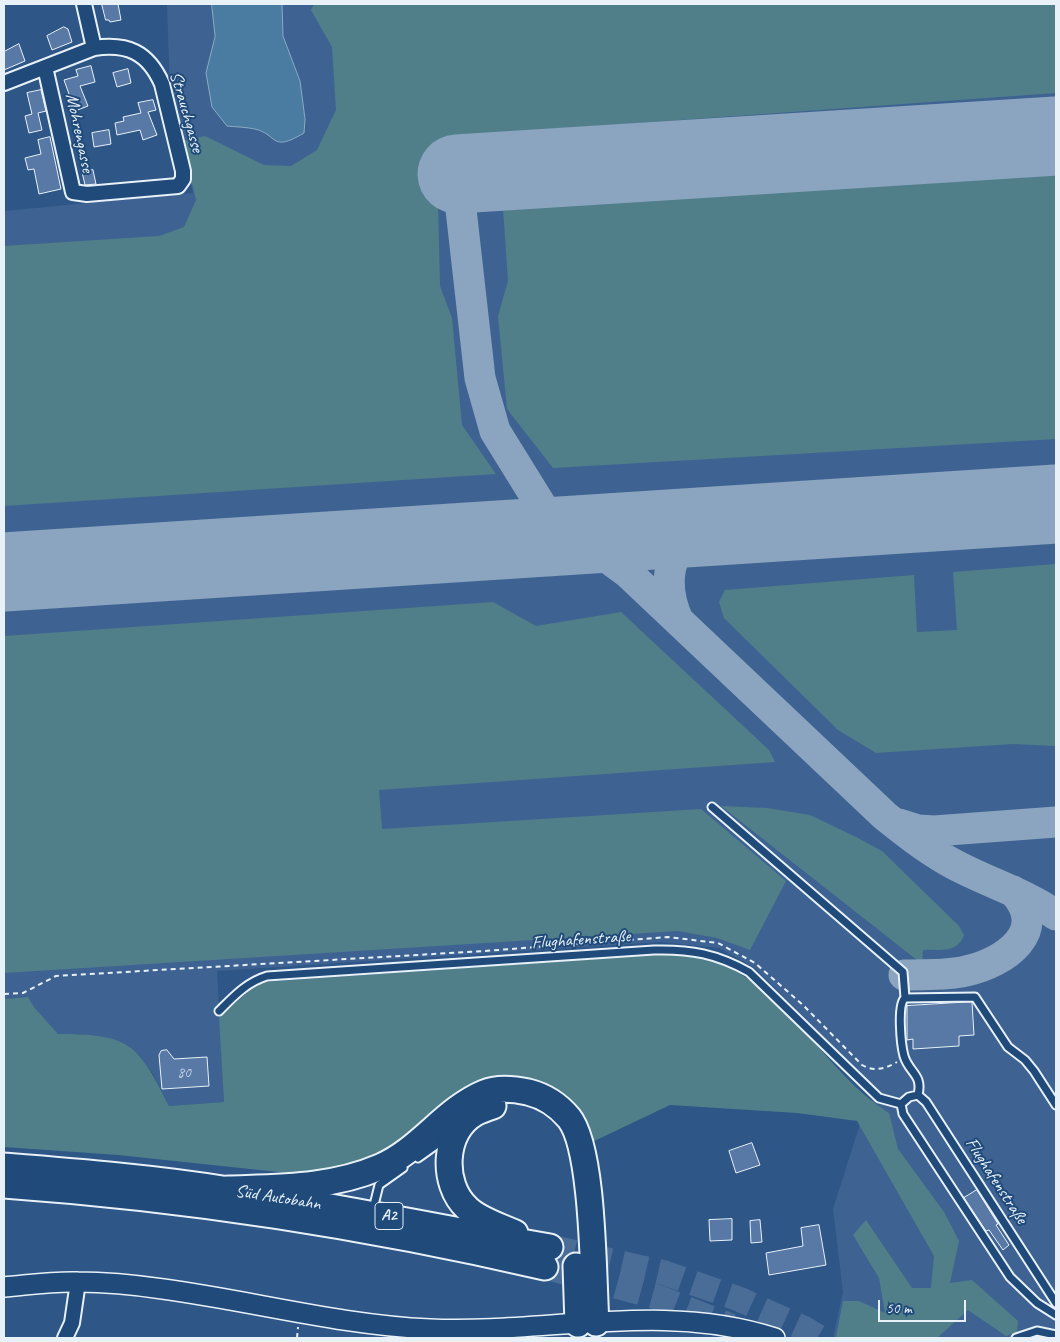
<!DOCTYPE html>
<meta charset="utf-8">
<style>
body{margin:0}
#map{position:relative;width:1060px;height:1342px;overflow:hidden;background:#2e5686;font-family:Caveat,sans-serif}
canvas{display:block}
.frame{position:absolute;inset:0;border:5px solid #e8f1f8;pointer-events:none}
.scale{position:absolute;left:878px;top:1300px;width:88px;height:22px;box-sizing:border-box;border:2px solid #e8f1f8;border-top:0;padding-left:6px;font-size:15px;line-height:18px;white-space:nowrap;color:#e8f1f8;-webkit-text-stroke:4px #1f4a7a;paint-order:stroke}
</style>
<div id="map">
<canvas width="1060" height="1342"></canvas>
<div class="frame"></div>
<div class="scale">50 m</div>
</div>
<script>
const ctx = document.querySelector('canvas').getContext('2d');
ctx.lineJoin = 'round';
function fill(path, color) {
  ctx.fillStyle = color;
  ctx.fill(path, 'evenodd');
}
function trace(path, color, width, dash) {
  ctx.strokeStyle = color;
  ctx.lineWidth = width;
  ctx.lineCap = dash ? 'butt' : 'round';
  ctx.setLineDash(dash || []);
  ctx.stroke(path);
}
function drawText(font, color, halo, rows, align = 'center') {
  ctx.font = font + ' Caveat,sans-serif';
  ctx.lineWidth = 4;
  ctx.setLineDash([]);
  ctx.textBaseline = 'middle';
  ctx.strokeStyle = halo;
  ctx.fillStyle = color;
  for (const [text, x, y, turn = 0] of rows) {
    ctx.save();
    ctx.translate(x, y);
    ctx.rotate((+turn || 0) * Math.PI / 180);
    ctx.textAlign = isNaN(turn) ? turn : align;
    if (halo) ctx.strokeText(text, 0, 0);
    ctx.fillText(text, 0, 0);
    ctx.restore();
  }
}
fill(new Path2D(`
 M167,4H1056V1338H833L843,1292L833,1209L867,1102L884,1097L755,968L719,948L661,942L217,971L224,1102L169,1106L153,1074L139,1055L83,1034H58L34,1007L28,997L4,999V211L193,193L170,93Z`), '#3e6392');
fill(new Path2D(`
 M314,4H1056V93L443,137L437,160L440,286L452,318L462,425L496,474L4,506V246L159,236L184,227L196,200L182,141L205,136L264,165L291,166L317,150L336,110L332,47L311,10Z
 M1056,172V439L553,468L507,409L498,316L508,281L503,208Z
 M1056,564V746L1013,744L876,753L838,730L724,618L719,602L725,590L914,575L917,632L957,630L953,572Z
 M493,602L536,626L621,612L769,750L775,762L379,790L382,829L701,809L786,881L750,950L717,938L678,931L4,973V636Z
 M721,806L767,808L810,815L858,838L882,851L959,926L964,935C957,954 940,949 923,950L922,964Z
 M667,954C681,956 698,956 712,961C787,986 824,1072 889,1113L898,1149L944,1212L959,1241L950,1283L972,1280L1018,1321L1017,1332L1006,1336L968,1310L937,1338L836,1337L843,1301H859L885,1313L879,1278L853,1235L866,1220L912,1288H931L934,1256L857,1121L797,1113L670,1105L588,1144L536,1086L380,1159L316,1176L118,1155L4,1147V999L28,997L34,1007L58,1034C129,1034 138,1043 169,1106L224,1102L219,1017L248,992L263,982Z`), '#507f89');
const water = new Path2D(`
 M212,4H282L283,36L300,81L305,119L304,133C270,153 279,135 255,129C246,127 236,127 227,126L212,107L206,73L215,37Z`);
fill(water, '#4a7ca2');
trace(water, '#89abc4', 1);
trace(new Path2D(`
 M457,174L480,378L495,431L560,536
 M554,537L605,556L628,573L885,816C905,832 925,848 948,861C983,881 1023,892 1056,915
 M678,620C666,593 663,557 691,538C698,533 707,530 715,526
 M899,824L918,830L934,831L1056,822
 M904,975C924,974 946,976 966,971C1004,963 1051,931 1013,891`), '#8ba4bf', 31);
trace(new Path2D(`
 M457,174L1056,136
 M4,572L1056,504`), '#8ba4bf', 79);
const building = new Path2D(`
 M102,4H118L121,20L110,22L109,20H106Z
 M64,27L68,29L72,42L52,50L47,36Z
 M19,44L25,61L4,70V52Z
 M91,66L95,82L80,86L88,106L75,111L64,80L78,76L76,70Z
 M128,69L131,83L117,87L113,73Z
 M41,90L46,111L38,113L42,130L29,133L25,116L32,114L27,93Z
 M153,100L156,110L148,112L157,135L143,140L140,130L117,135L115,123L124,121L123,117L141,113L138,103Z
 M109,130L111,144L94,147L92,133Z
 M50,137L61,189L39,194L34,169L28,170L25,158L41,154L38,140Z
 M93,170L96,184L85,185L82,172Z
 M972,1002L974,1035L959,1036V1046L913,1049V1039L907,1040V1006Z
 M167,1050L174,1059L207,1057L209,1086L162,1089L159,1055L161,1051Z
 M752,1143L760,1165L736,1173L729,1151Z
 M977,1190L998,1224L996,1225L1009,1245L1003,1250L989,1230L986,1231L964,1198Z
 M732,1219V1240L710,1241L709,1220Z
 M760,1220L762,1242L751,1243L750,1221Z
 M819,1225L826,1265L769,1275L766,1253L803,1246L801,1228Z
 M628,1254L646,1261L642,1275L623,1270Z`);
fill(building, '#5878a6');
trace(building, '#e8f1f8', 1);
trace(new Path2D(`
 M550,1247L665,1273L739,1299L805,1329L820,1338
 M545,1267L660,1298L731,1326`), '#4a6d97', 25, [25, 12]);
const service = new Path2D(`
 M712,807L903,972L905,998L975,997L1008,1047L1025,1060L1034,1071L1056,1105
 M905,998C897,1004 901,1045 904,1056C909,1073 923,1074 918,1095
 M219,1011C234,996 247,982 267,976L654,950C691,949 717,954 749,972L879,1098L901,1104L909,1097L918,1095L926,1102L1056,1303
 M901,1104L903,1114L1010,1277L1037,1303L1056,1315
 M418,1158L446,1138
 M373,1209L379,1185L403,1168
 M1016,1338L1037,1331L1056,1335`);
const minor = new Path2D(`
 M45,67L73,192L87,194L178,186L183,179V171L162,84C148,52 127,43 94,48L84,4
 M4,83L94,48
 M65,1338L72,1323L78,1282`);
const secondary = new Path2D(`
 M4,1287C28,1285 53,1281 78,1282C106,1282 136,1285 163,1289C252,1301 340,1325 430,1329C544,1334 663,1301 775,1338`);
const motorway = new Path2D(`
 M493,1106C487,1108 481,1110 475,1113C443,1131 441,1184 467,1208C479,1220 500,1226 515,1233
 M4,1166C79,1172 155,1178 229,1190C337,1206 443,1229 550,1247
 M4,1185C186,1198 368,1226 545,1267
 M228,1189C280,1187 331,1188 380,1167C420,1150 444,1110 484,1093C498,1087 514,1089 528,1092C544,1096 559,1106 569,1118C594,1149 593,1279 596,1323
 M576,1266L578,1324`);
trace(service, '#e8f1f8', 11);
trace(minor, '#e8f1f8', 18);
trace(secondary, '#e8f1f8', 22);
trace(motorway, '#e8f1f8', 29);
trace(new Path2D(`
 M4,994L23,993L56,976L485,951L668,937L718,943L755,963L803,1005L862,1065C874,1072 885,1069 897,1062
 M297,1338L298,1327`), '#e8f1f8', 2, [5, 4]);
trace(service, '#1f4a7a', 7);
trace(minor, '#1f4a7a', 14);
trace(secondary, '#1f4a7a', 19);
trace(motorway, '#1f4a7a', 25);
drawText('15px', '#c4d3e4', null, [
 ["80",184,1073]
]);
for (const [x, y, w] of [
 [389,1216,28]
]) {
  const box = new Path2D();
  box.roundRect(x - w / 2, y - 13.5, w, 27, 4);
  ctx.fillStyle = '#1f4a7a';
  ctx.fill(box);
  trace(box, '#e8f1f8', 1);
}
drawText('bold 16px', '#e8f1f8', null, [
 ["A2",389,1216]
]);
drawText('18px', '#e8f1f8', '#1f4a7a', [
 ["Strauchgasse",186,112,74],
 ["Mohrengasse",79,133,78],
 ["Flughafenstraße",581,940,-4],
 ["Flughafenstraße",996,1181,57],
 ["Süd Autobahn",278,1198,9]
]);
</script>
